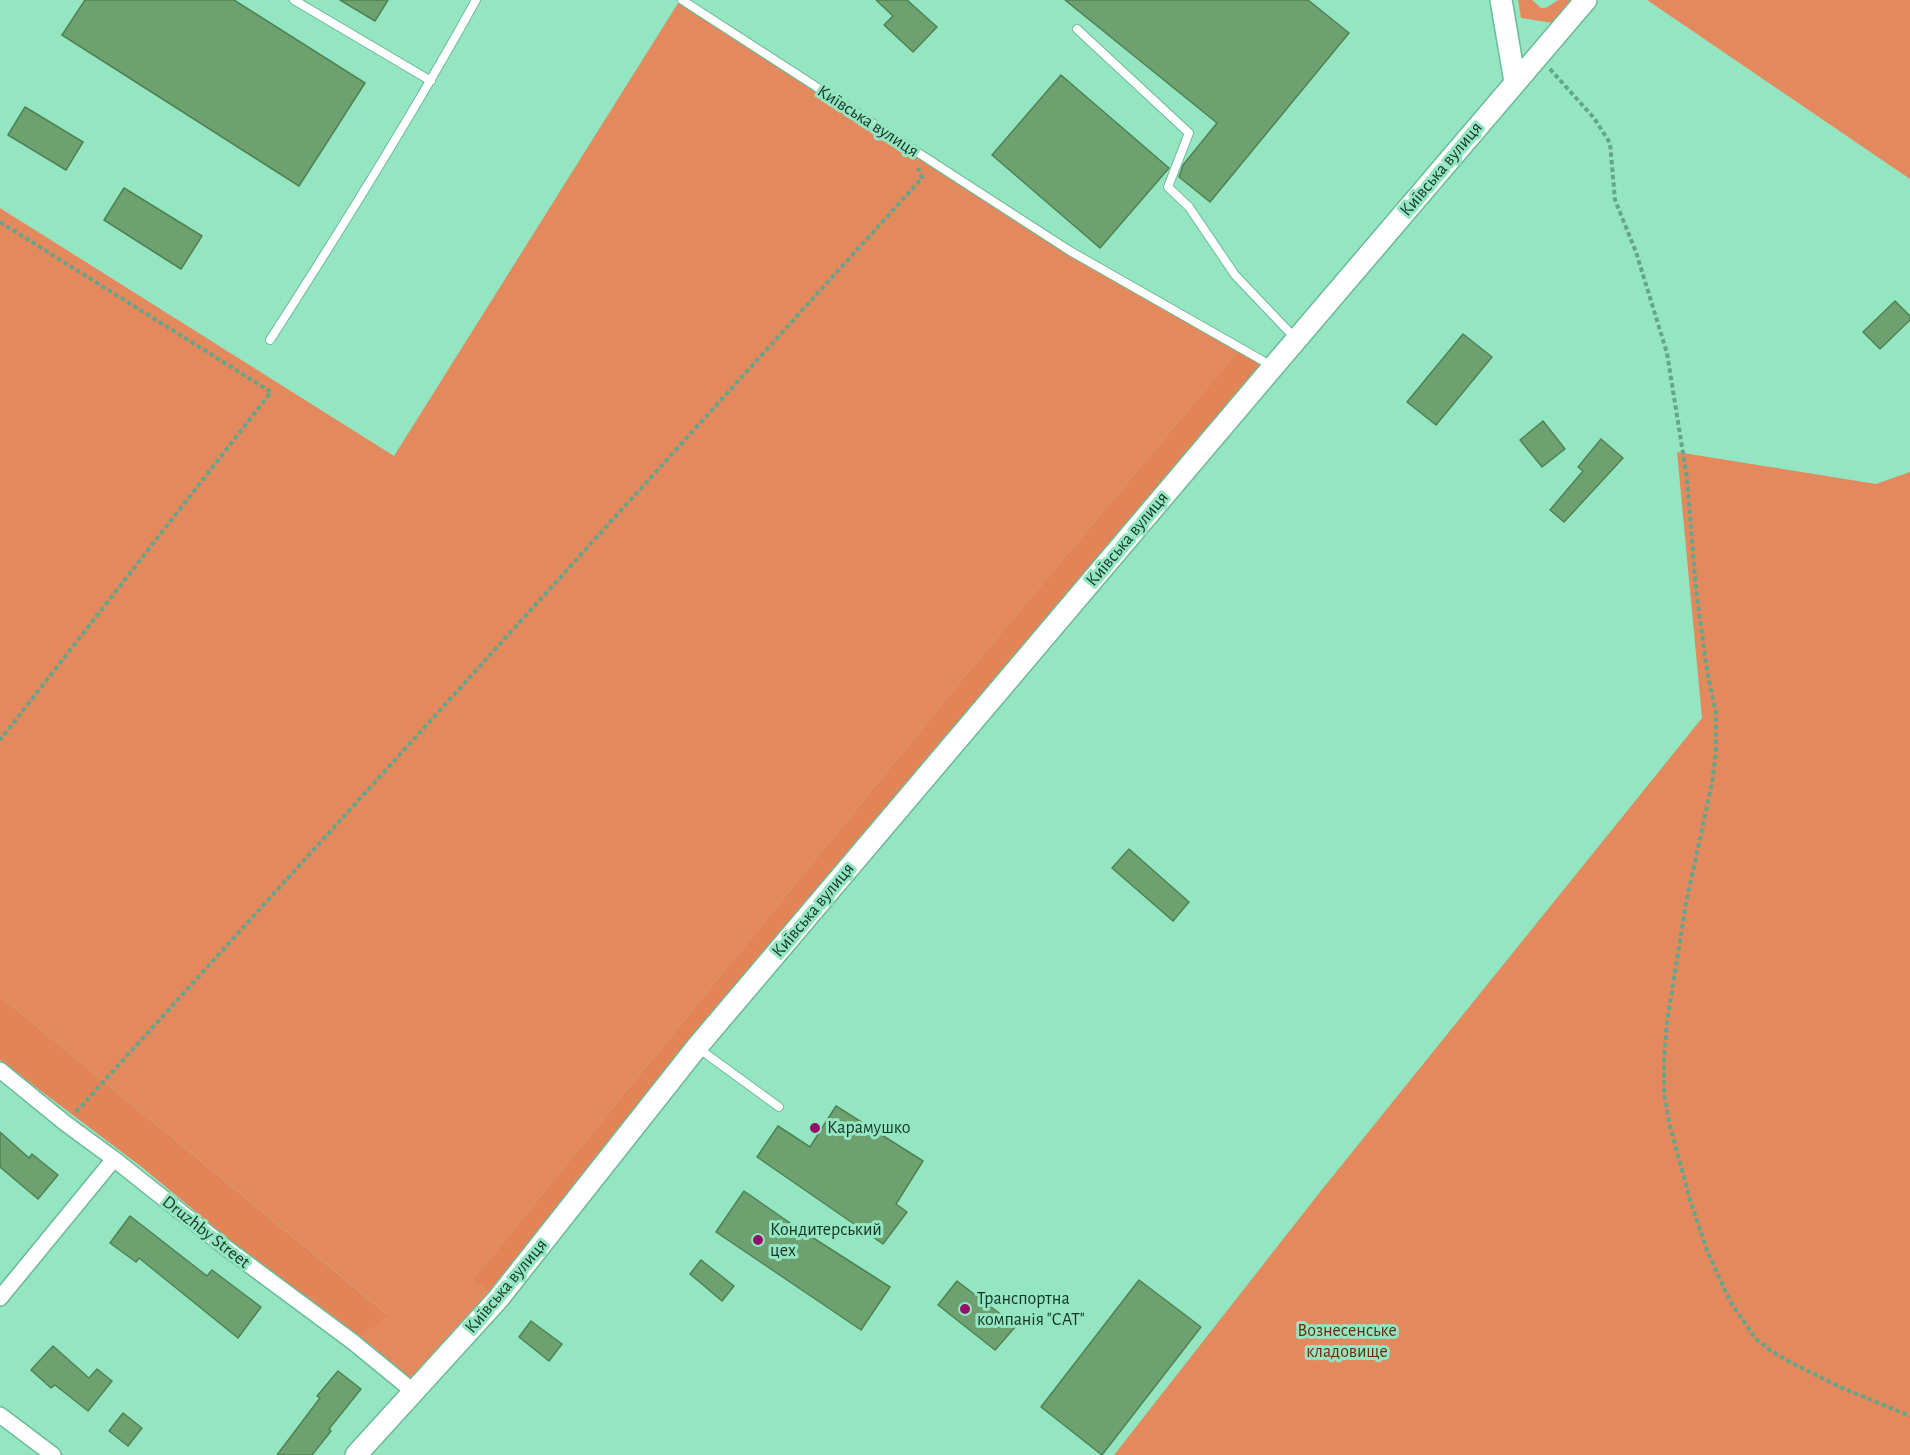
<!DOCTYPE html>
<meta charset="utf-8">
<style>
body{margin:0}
canvas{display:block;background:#94e5c2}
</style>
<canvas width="1910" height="1455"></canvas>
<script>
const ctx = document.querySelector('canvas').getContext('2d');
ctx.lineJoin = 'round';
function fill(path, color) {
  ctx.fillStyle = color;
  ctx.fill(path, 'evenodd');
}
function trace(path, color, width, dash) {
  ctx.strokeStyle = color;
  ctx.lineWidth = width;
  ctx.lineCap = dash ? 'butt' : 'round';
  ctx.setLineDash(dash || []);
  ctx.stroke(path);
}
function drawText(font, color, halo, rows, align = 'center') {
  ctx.font = font + ' "Alegreya Sans",sans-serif';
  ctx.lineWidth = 6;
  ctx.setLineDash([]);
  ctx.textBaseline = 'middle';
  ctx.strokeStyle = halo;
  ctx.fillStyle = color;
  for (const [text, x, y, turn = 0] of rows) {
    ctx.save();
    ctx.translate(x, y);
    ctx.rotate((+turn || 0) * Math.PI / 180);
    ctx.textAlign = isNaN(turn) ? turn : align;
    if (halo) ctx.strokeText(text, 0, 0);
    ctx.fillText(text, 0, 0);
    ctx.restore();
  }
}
fill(new Path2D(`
 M680,0L1070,251L1240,348L964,677L472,1280L498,1299L414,1392L353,1342L387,1314L0,996V208L394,456Z
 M1518,0H1532L1541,8H1546L1558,0H1573L1553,23L1521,18Z
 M1647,0H1910V179Z
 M1677,452L1876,484L1910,472V1455H1114L1320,1192L1702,718Z`), '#e4895e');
fill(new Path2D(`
 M1240,348L1273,367L498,1299L472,1280L964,677Z
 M0,996L388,1315L353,1342L143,1168L0,1060Z`), '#e38456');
const building = new Path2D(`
 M85,0H234L365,83L299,186L62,35Z
 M340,0H388L375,21Z
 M876,0H907L937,27L913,52L884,25L893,16Z
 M1065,0H1308L1349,33L1210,202L1179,177L1183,165L1217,123Z
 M1061,75L1169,168L1100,248L992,155Z
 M25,107L83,142L66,170L8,135Z
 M124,188L202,236L181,269L104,220Z
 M1895,301L1910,316V320L1880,349L1863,332Z
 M1463,334L1492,357L1436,425L1407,402Z
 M1543,421L1565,449L1542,467L1520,440Z
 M1601,439L1623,458L1564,522L1550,510L1583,471L1578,467Z
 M1129,849L1189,902L1173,921L1112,868Z
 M836,1106L923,1161L896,1204L907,1212L883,1244L757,1157L778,1126L810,1147Z
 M0,1132L29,1158L32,1154L58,1175L38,1199L0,1167Z
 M744,1191L793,1225L890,1287L861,1330L716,1232Z
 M130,1216L207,1276L212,1270L261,1307L238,1338L139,1258L136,1262L110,1243Z
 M701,1260L734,1286L722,1301L690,1274Z
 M1139,1280L1201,1327L1102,1455L1041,1407Z
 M957,1281L1016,1326L995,1350L938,1305Z
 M531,1321L562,1344L549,1361L519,1337Z
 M53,1346L89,1378L97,1369L112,1381L88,1411L55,1385L51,1388L31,1370Z
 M338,1371L361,1389L329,1429L331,1431L312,1455H277L320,1398L317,1396Z
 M123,1413L142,1428L128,1446L109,1431Z`);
fill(building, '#6da270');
trace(building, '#4f8352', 1.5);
const lane = new Path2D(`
 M294,0L431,81
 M682,0L1070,251L1272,366
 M1077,29L1189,133L1168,187L1189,207L1235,275L1295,338
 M270,340C342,228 412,116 476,0
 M698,1048L779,1107`);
const street = new Path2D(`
 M0,1070L65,1123L114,1159L225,1247L353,1342L414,1392
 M0,1298L114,1159
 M0,1415L53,1455`);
const secondary = new Path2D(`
 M1501,0L1515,82
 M356,1455L498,1299L697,1047L1273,367L1586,0`);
trace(lane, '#6bba99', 10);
trace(street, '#6bba99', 18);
trace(secondary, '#6bba99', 24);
trace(new Path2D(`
 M1550,69L1594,118L1610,143L1615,200L1636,252L1667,353L1687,478L1696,589L1707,671L1716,713V752L1712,783L1686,903L1667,1022L1664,1060V1093L1669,1122L1690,1200L1708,1253L1730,1301L1755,1338L1770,1350L1788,1361L1840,1387L1910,1416
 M0,222L271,392L0,740
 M76,1112L922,178L918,168`), '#65a58a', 4, [4.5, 3]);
trace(lane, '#fff', 8);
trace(street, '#fff', 15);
trace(secondary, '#fff', 21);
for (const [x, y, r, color] of [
 [815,1128,6,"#94116b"],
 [758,1240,6,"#94116b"],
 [965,1309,6,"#94116b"]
]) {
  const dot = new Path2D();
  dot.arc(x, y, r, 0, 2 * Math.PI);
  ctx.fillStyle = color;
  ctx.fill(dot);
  trace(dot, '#94e5c2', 2);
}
drawText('18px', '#123427', '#94e5c2', [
 ["Київська вулиця",868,121,33],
 ["Київська вулиця",1441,169,-50],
 ["Київська вулиця",1127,539,-50],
 ["Київська вулиця",813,910,-50],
 ["Druzhby Street",206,1232,38],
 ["Київська вулиця",506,1286,-50]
]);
drawText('18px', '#123427', '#94e5c2', [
 ["Карамушко",827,1128],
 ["Кондитерський",770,1230],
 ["цех",770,1251],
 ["Транспортна",977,1299],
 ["компанія \"САТ\"",977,1320]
], 'left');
drawText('18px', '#692d0a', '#94e5c2', [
 ["Вознесенське",1347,1331],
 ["кладовище",1347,1352]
]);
</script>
